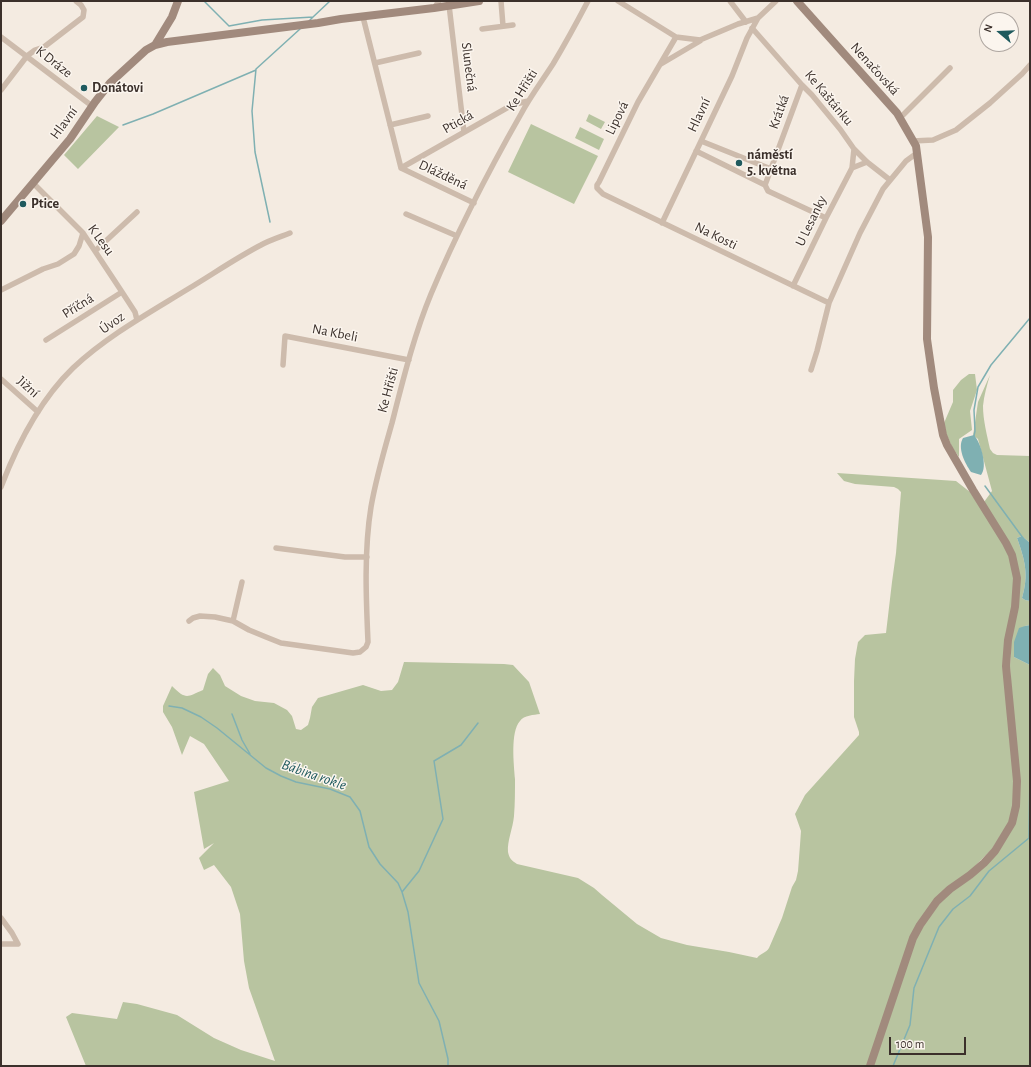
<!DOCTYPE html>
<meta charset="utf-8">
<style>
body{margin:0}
#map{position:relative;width:1031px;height:1067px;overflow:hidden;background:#f4ebe1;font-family:"Alegreya Sans",sans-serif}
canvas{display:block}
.frame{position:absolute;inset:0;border:2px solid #3b302b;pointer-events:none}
.north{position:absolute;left:979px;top:12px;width:40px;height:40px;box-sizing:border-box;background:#fbf5ee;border:1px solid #aea6a0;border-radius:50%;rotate:289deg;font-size:11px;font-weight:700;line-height:16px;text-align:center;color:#3b302b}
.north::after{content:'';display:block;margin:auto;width:14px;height:18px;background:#1f5a5e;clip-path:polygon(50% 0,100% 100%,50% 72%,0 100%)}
.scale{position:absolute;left:889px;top:1037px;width:77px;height:18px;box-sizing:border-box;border:2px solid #3b302b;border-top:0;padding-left:5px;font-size:12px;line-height:14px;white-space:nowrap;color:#3b302b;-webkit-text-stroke:3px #fbf5ee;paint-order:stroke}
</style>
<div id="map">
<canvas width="1031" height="1067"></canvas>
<div class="frame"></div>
<div class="north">N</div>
<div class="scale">100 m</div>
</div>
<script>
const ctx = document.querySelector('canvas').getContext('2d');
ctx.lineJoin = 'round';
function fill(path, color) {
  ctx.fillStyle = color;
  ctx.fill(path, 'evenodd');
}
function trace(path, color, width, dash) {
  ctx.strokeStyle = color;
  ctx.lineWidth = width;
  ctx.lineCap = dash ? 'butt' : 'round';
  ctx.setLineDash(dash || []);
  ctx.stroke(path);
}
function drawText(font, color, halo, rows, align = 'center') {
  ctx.font = font + ' "Alegreya Sans",sans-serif';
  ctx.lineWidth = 3;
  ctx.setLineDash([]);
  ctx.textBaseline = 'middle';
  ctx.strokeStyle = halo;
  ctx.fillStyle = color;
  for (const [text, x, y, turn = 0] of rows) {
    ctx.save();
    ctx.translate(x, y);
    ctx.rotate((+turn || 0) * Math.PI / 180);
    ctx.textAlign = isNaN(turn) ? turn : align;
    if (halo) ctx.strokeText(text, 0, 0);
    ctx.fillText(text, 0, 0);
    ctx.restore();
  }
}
fill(new Path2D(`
 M589,114L605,122L601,129L586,121Z
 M97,116L119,127L78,169L64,155Z
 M531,124L598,156L574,204L508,172Z
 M580,127L604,139L599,150L575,138Z
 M969,374H975L977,390L970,411L972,430L959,439V457L952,447L946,433L944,423L953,402V390L961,380Z
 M990,375C987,385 984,395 983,406C983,420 987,435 990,449L993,453L997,455L1030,456V543L1022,536L1017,538C1025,560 1029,575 1022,598L1025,600L1030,601V625L1025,626L1014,657L1030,665V1066H873L916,939L922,927L940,903L952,891L972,878L1015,824L1010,666L1011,640L1020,578L984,502L992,491L978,439L974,436H973L978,402Z
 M837,473L956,481L970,492L1004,544L1009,556L1014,578L1012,606L1005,640L1014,781L1013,805L1009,822L992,849L917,924L867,1066H86L66,1017L72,1013L117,1019L123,1002L137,1004L177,1015L214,1038L241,1050L275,1061L249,988L244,961L240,914L231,887L214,865L204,870L199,858L214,843L204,849L194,792L229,781L204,744L190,736L182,755L172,727L163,712V706L172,686C186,700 187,697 203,690L208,674L213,668L220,675L225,686L241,696L255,701L274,703L287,710L292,716L296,729L301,730L308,725L310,718L312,707L318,698L363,685L381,691L392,690L398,682L404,662L504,664L513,665L529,682L540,714C534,715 524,715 520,721C510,732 514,765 515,779C515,791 515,803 514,816C513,828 507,841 508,852C509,858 512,861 517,864L578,878L594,888L602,895L637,924L661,938L687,945L729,952L757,958C761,953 766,953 769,948L782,918L792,887L796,880L798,871L800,845L801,831L795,814L805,795L859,735V732L854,717V681L855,659L858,642L865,635L886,633L892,582L896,553L901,492L898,489L894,487L855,484L844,481Z`), '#b8c4a0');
fill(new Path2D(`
 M974,435C981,443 988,467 981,475L971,472C965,463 957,448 963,438Z
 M1022,536L1030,543V601L1025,600L1022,598C1029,575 1025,560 1017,538Z
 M1030,625V665L1014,657V642L1019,628L1025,626Z`), '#7fb0b2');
trace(new Path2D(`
 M204,1L229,26L262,20L313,17L330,1
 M309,21L313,17
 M123,125L153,114L256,70
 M270,222L255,152L252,111L256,69L300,29
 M974,436L975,431L974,410L978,387L991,365L1030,318
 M985,486L1023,538
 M169,706L182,708L201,717L217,728L266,768L281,776L296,782L330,789L350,797L360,811L369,847L380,864L398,883L402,892L408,912L419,983L439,1021L448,1059V1066
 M232,714L242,740L250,754
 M402,892L419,871L443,819L434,761L461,745L478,723
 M893,1066L910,1025L914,988L939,927L953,909L970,896L989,871L1029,838L1030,770`), '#7fb0b2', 1.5);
trace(new Path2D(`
 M501,1L503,26
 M618,1L676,37L700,40L738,24L758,18L776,1
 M730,1L746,22
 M449,5L464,132
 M434,8L439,1
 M363,17L401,168
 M752,28L802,85L812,95L840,129L854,149L867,162L890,180
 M482,29L513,25
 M1,37L92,106
 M676,37L638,102L599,182L597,185V188L603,194L829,303
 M375,63L419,53
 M661,64L700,41
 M1,90L27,56L35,50L44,47L83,17L84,10L81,5L76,1
 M899,117L903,115L950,68
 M390,125L428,116
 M701,141L771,169
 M913,141L933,140L956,130L990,103L1022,74L1030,65
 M696,151L765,185
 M401,168L512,105L528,101
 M401,168L474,203
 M852,168L867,162
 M33,183L83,233L122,292L135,312L137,320
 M765,185L802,85
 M765,185L768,191L826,218
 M406,214L457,236
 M662,223L732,76L747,38L758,18
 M95,251L137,212
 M793,286L826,218L852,168L854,149
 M1,290L43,269L58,264L74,254L79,246L83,233
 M46,340L122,292
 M283,365L285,336L409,360
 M811,370L817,351L829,303L860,233L883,189L906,161L917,153
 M1,379L38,412
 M1,487C17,445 41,399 73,368C107,336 149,313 188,289C213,274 236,258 261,245C270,240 280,237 290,233
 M276,548L345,557H367
 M189,621L193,618L200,616L215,617L233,621L249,630L266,637L281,643L353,653L360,652L366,647L368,642C366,598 364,550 371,507C376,478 384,451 392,423C403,380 414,335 431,294C457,232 488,172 521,114C530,97 542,81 553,64C565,44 577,22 588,1
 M233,621L242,582
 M1,918L12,933L18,944H1`), '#cdbbac', 5.5);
trace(new Path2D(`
 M797,1L897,113L916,146L928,237L927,339L934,388L943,435L947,445L973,490L1006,543L1012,555L1017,578L1015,607L1008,640L1006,666L1017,781L1016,806L1012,823L995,851L984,863L970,875L950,889L937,901L920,925L913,938L870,1066
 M155,45L172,17L178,1
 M1,221L70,139L95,102L110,83L146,50L155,45L167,42L318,23L341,19L434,8L479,1`), '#a18a7d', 8);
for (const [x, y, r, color] of [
 [84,88,4,"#1f5a5e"],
 [739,163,4,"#1f5a5e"],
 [23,204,4,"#1f5a5e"]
]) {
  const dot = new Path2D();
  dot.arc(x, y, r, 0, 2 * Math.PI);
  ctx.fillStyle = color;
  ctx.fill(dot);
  trace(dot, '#fbf5ee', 1.5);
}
drawText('14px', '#3b302b', '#fbf5ee', [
 ["K Dráze",54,62,38],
 ["Slunečná",469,67,83],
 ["Nenačovská",875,69,48],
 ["Ke Hřišti",522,90,-58],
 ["Ke Kaštánku",829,98,50],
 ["Krátká",779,112,-70],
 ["Hlavní",699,115,-65],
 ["Lipová",617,118,-64],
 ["Ptická",458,122,-30],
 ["Hlavní",64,123,-54],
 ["Dlážděná",443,175,25],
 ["U Lesanky",811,221,-64],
 ["Na Kosti",716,236,26],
 ["K Lesu",101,240,54],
 ["Příčná",78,306,-32],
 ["Úvoz",112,323,-35],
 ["Na Kbeli",335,333,11],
 ["Jižní",28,387,42],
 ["Ke Hřišti",388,390,-75]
]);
drawText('bold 14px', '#3b302b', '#fbf5ee', [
 ["Donátovi",92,88],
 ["náměstí",747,155],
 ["5. května",747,171],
 ["Ptice",31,204]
], 'left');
drawText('italic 15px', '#1f5a5e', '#fbf5ee', [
 ["Bábina rokle",314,775,19]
]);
</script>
